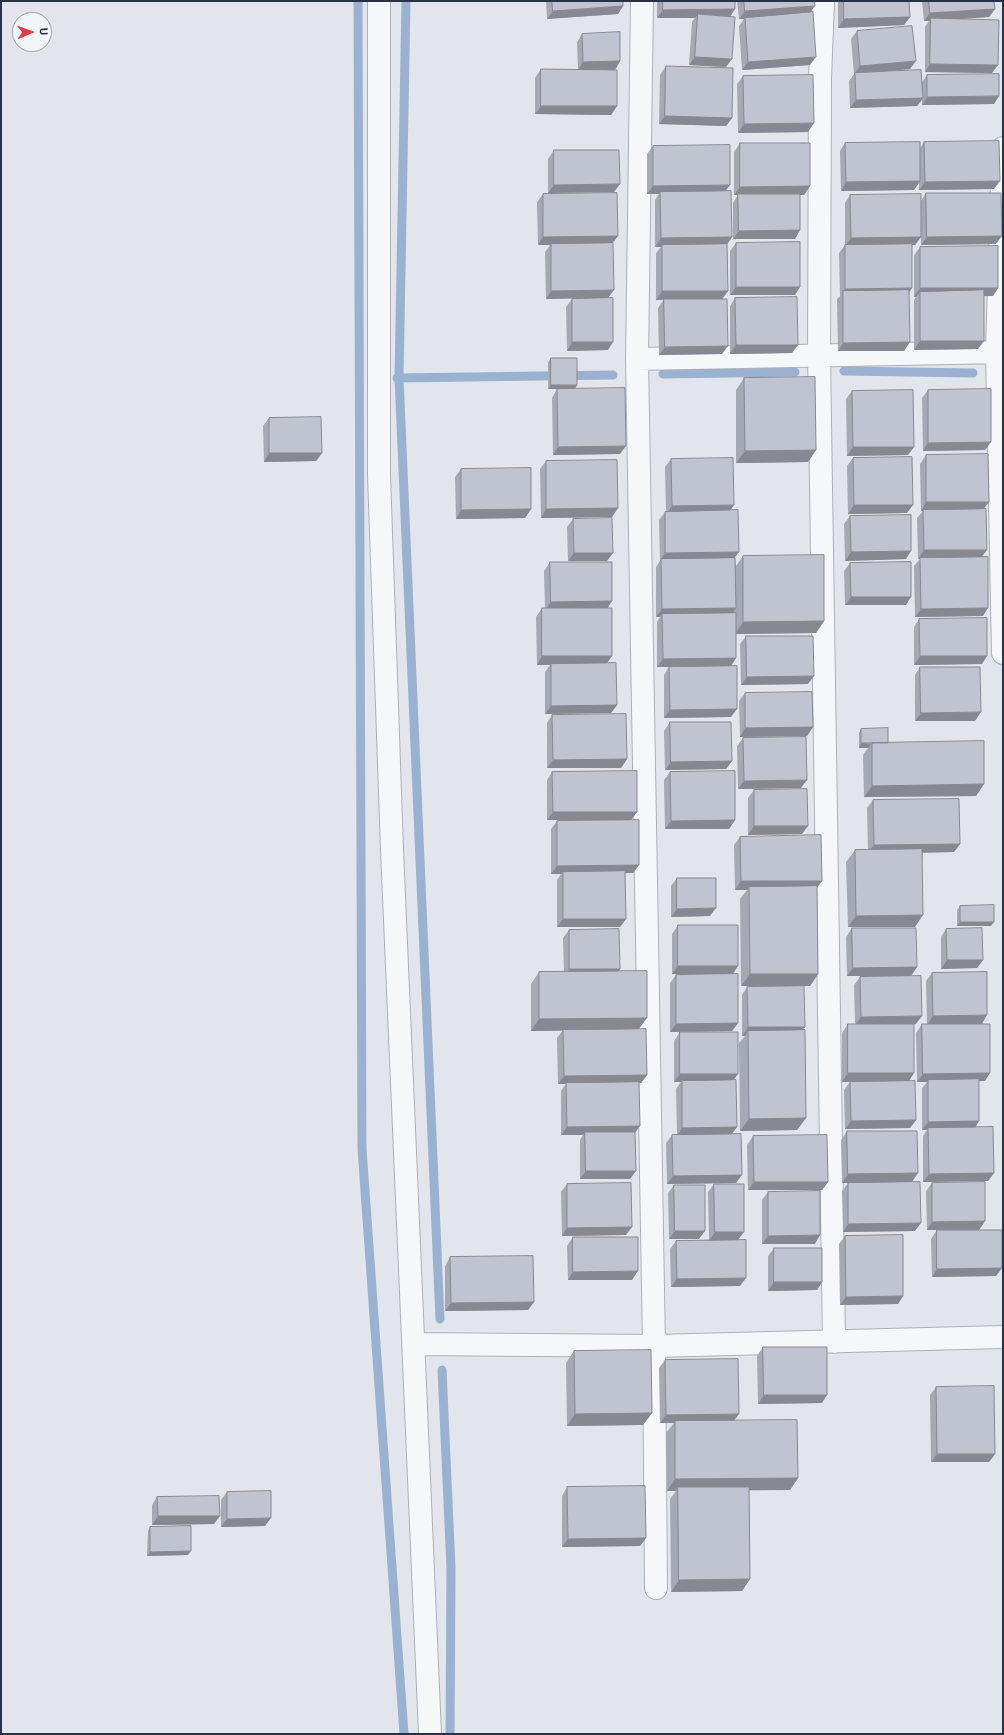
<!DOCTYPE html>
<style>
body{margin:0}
#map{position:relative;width:1004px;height:1735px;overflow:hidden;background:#e2e6ec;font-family:Roboto,sans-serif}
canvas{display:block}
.frame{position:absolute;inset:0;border:2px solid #283146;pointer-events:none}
.north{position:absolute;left:12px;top:12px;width:40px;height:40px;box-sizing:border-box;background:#f3f5f9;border:1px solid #a2a7b1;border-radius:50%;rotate:88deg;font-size:11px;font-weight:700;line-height:16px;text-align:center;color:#283146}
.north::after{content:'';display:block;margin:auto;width:14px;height:18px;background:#dd3c4b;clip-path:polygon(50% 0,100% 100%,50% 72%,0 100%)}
</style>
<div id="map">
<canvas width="1004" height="1735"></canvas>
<div class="frame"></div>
<div class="north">U</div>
</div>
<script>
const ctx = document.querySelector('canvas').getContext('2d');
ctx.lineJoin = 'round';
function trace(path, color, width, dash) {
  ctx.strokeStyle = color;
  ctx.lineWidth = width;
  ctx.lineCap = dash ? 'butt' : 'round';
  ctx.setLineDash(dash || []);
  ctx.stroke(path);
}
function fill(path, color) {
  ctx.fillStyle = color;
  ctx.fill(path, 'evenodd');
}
trace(new Path2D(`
 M358,1L362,1149L404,1734
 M406,1L399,378L440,1319
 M844,371L973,373
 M663,374L795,372
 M397,378L613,375
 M442,1370L451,1568L450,1734`), '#9ab1d0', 9);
const minor = new Path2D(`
 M379,1V475L392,850L430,1734
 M642,1L637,359L654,1346L656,1588
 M823,1L820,79L819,355L834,1342
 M1003,148L997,352L1003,653
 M637,359L1003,352
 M414,1344L654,1346L1003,1337`);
trace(minor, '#aab0ba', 24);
trace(minor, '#f6f7fa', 22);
fill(new Path2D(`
 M546,1H623V6L618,14L547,19Z
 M657,1H735L730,16L726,67L689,65L692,22L695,18H657Z
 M737,1H814L810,13V65L742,70L739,26L744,19H739Z
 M838,1H909L910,17L904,25L838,28Z
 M922,1H994L995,9L989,17L957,19L992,73L925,72V27L929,21H924Z
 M857,31L910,69L880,72L922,82L927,75L994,104L922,105V100L917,106L850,108L849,81L854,74L851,39Z
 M582,34L620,61L615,70L617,106L611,115L535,114V78L541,69H578L577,42Z
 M666,66L732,118L726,126L659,124L660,75Z
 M743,76L808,132L738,133L737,84Z
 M924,142L994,189L919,190V183L914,190L841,191L840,151L845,143L920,148Z
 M740,143L810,186L804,195H800V230L795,239H733V203L738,195H734V152Z
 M653,146L726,191L732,237L727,244L728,291L722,299V354L659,355L658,308L664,299L656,300V253L661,247H655V200L659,194H647V154Z
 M554,150L614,192L548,193V159Z
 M926,193L996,244L921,245V237L915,245H912L909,293L904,351H838L837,299L840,296L839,253L845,245V203L850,195L921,201Z
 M543,194L613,243L546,299L545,252L550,245H538L537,202Z
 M736,243L795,295H730V251Z
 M920,247L998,288L993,296H984L978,349L914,350V300L916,297H914V255Z
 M735,298L792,353L730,354V306Z
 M572,299L608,350L567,351L566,307Z
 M551,358L575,389L620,454L553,455L552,398L557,389H548V362Z
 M744,378L816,450L808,462L736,463V390Z
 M928,390L985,450L923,451L922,398Z
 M852,391L908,455L847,456L846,399Z
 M269,418L322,453L316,461L264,462L263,426Z
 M926,455L983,509L982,557L983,616L915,617L914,566L920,559H918L917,518L923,511H921L920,464Z
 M853,458L907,513L848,514L847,466Z
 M671,459L730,511L736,566L743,556L824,621L816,633L736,634V658L731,666V717L664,718V675L669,667H657V622L660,617H656V567L660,561L659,520L665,512H666L665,467Z
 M546,461L618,508L612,517L541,518L540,469Z
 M461,469L531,509L525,518L456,519L455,477Z
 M850,516L906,559L845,561L844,524Z
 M573,519L607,561H568L567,527Z
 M550,562L608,608L612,656L607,663L617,705L611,713L545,714V672L550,665H537L536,617L542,608H545L544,571Z
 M850,563L906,605H845L844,571Z
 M919,619L982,664L914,665V627Z
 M746,636L808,684L741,685L740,644Z
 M920,667L975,721H915V675Z
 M745,693L813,727L807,736L740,737L739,701Z
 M552,715L627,759L621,768H547V723Z
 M670,722L732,761L726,769L665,770L664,731Z
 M861,729L888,743L984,784L976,796L864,797L863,755L868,748H859V733Z
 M743,738L801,788L738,789L737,746Z
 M552,772L637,812L631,820L639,865L633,873H625L620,927H557V880L561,874H551V829L557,821L625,820H547V780Z
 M670,772L735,820L729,829H665L664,780Z
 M754,790L802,834L748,835V798Z
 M873,800L960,844L954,852L923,853L915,927H848L846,862L855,850H868L867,808Z
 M740,837L822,881L817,887L818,974L810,986H804L802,1031L806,1118L797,1130L740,1131L739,1043L745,1036H742V995L747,987L786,986H741L740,899L747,890H735L734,845Z
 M677,878L710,916L671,917V886Z
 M960,906L991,926H957V910Z
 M678,925L733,974H672V934Z
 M852,928L917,967L911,976H847L846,937Z
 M946,929L983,960L977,968L941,969V937Z
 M569,930L620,969L618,972L639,1029L647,1075L641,1083H639L635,1132L630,1179H580V1140L583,1135H561V1091L566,1084H558L557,1038L563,1030L531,1031V984L539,972H564L563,938Z
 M932,973L982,1024L985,1081H979L975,1127L994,1173L988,1181L923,1182V1136L927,1130H922V1088L927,1082H917L916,1033L922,1024H927L926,981Z
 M676,975L738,1023L732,1031L670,1032V983Z
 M860,977L916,1024H914L909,1081L842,1082V1033L848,1024H855L854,985Z
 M680,1032L738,1074L733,1080L737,1127L732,1134L736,1183L667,1184L666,1143L672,1135L677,1134L676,1089L681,1082H674V1041Z
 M850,1082L916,1120L910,1128L845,1129L844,1090Z
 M847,1131L912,1182L842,1183L841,1140Z
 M753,1136L828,1182L822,1190H748L747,1145Z
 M848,1183L915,1231L843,1232L842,1191Z
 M932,1183L985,1221L979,1230H927L926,1191Z
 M567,1184L626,1235L562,1236L561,1192Z
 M714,1184L738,1240L740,1286L671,1287L670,1249L676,1241L709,1240L708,1192Z
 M674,1185L699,1239H669L668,1193Z
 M768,1192L815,1244H762V1200Z
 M937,1230L1002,1268L996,1276L932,1277L931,1239Z
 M845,1236L903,1296L898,1304L840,1305L839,1244Z
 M573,1237L632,1280H568L567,1246Z
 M774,1248L822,1282L817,1290L768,1291V1256Z
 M450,1257L534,1302L528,1310L445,1311V1266Z
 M763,1347L822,1403L758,1404L757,1356Z
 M574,1351L652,1413L643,1425L567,1426L566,1363Z
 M665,1360L734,1421L798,1478L790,1490H749L750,1579L742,1591L671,1592L670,1499L676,1491H667L666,1433L674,1423H660L659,1368Z
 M936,1387L995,1454L989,1462H931L930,1395Z
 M567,1487L646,1538L640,1546L562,1547V1496Z
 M227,1492L265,1526L221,1527V1500Z
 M157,1497L214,1524L152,1525V1505Z
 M150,1527L188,1555L147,1556L148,1531Z`), '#a4a9b3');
fill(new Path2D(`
 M623,6L618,14L547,19L553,11Z
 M815,6L809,14L745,18L744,19H739L745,11Z
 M735,9L730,17L698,14L695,18H657L663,10Z
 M995,9L989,17L931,21V18L929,21H924L930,13Z
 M910,17L904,25L838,28L844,19Z
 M695,57L732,59L726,67L689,65Z
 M816,57L810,65L742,70L748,62Z
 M620,61L615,70H578L583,62Z
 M916,61L910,69L855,74V73L860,66Z
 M930,64L998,65L992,73L925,72Z
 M999,96L994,104L922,105L927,97Z
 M923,98L917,106L850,108L856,100Z
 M541,106H617L611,115L535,114Z
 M665,116L732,118L726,126L659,124Z
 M814,123L808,132L738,133L744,124Z
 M920,181L914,190L841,191L846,182Z
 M1000,181L994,189L919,190L925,182Z
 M620,184L614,192L548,193L554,185Z
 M730,185L724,193L660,192L659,194H647L653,186Z
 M810,186L804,195H734L740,187Z
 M800,230L795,239H733L739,231Z
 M618,236L612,244L538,245L543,237Z
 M1002,236L996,244L921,245L927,237Z
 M732,237L726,246L662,245L661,247H655L661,238Z
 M921,237L915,245L845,246L851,238Z
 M736,287H800L795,295H730Z
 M912,288L907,296L843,292L845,289Z
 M920,288H998L993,296L920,297V292L916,297H914Z
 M614,290L608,298L546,299L551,291Z
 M662,291H728L722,299L656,300Z
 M920,341H984L978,349L914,350Z
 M572,342H613L608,350L567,351Z
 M910,342L904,351H838L843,343Z
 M736,345H798L792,353L730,354Z
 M728,346L722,354L659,355L665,347Z
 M551,385H577L575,389H548Z
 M991,442L985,450L923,451L928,443Z
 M626,446L620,454L553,455L558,447Z
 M853,447H914L908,455L847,456Z
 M816,450L808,462L736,463L745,451Z
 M269,453H322L316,461L264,462Z
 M926,502H989L983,510L921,511Z
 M734,505L728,514H666L672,506Z
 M854,505H913L907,513L848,514Z
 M618,508L612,517L541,518L546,509Z
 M531,509L525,518L456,519L461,510Z
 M924,550H987L981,558H920V559H918Z
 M911,551L906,559L845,561L851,552Z
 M739,552L733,560L661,559L660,561L665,553Z
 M574,553H613L607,561H568Z
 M851,597H911L906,605H845Z
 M612,601L607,609L545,610L551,602Z
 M736,608L730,617L662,614L660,617H656L662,609Z
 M988,608L983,616L915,617L921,609Z
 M824,621L816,633L735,634L743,622Z
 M542,656H612L606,664L537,665Z
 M920,656H987L982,664L914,665Z
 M736,658L731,666L657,667L663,659Z
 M814,676L808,684L741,685L747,677Z
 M617,705L611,713L545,714L551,706Z
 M737,709L731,717L664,718L670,710Z
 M981,712L975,721H915L921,713Z
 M813,727L807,736L740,737L745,728Z
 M861,743L871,744L868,748H859Z
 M627,759L621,768H547L553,760Z
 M732,761L726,769L665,770L671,762Z
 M807,780L801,788L738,789L744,781Z
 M984,784L976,796L864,797L872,786Z
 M553,812H637L631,820H547Z
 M735,820L729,829H665L671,821Z
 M754,826H808L802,834L748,835Z
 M960,844L954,852L868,853L874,845Z
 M639,865L633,873L563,874V872L561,874H551L557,866Z
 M741,881H822L816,889L749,887L747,890H735Z
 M716,908L710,916L671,917L677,909Z
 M923,915L915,927H848L856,916Z
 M563,919H626L620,927H557Z
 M960,922H994L991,926H957Z
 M947,960H983L977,968L941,969Z
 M678,966H738L733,974H672Z
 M917,967L911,976H847L853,968Z
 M569,969H620L614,977L564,978Z
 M750,974H818L810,986H741Z
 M987,1015L982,1024L927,1025L933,1016Z
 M922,1016L916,1024L855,1025L861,1017Z
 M647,1018L638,1030L531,1031L539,1019Z
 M738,1023L732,1031L670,1032L676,1024Z
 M748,1027H805L799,1035L748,1031L745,1036H742Z
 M848,1073H914L909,1081L842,1082Z
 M990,1073L985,1081L928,1082V1080L927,1082H917L923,1074Z
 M680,1074H738L732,1082L682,1081L681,1082H674Z
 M647,1075L641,1083L558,1084L564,1076Z
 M806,1118L797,1130L740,1131L749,1119Z
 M916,1120L910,1128L845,1129L851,1121Z
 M979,1121L974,1130L928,1128L927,1130H922L928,1122Z
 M640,1126L634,1134L585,1132L583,1135H561L567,1127Z
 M737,1127L731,1135L677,1136L682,1128Z
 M586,1171H636L630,1179H580Z
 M918,1173L912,1182L842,1183L848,1174Z
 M994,1173L988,1181L923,1182L929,1174Z
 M742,1175L736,1183L667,1184L673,1176Z
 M754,1182H828L822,1190H748Z
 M985,1221L979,1230H927L932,1222Z
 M921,1223L915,1231L843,1232L848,1224Z
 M632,1227L626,1235L562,1236L567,1228Z
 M675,1231H705L699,1239H669Z
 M715,1232H744L738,1240L709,1241Z
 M820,1235L815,1244H762L768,1236Z
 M1002,1268L996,1276L932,1277L937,1269Z
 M638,1271L632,1280H568L573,1272Z
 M746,1278L740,1286L671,1287L677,1279Z
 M774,1282H822L817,1290L768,1291Z
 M903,1296L898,1304L840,1305L846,1297Z
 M534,1302L528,1310L445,1311L451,1303Z
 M764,1395H827L822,1403L758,1404Z
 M652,1413L643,1425L567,1426L575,1414Z
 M739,1414L733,1422L675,1421L674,1423H660L666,1415Z
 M937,1454H995L989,1462H931Z
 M798,1478L790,1490L678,1491V1487L676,1491H667L675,1479Z
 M158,1516H220L214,1524L152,1525Z
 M271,1518L265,1526L221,1527L227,1519Z
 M646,1538L640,1546L562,1547L568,1539Z
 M191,1551L188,1555L147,1556L150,1552Z
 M750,1579L742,1591L671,1592L679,1580Z`), '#868992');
const building = new Path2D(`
 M552,1H623V6L553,11Z
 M663,1H735V9L663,10Z
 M744,1H814L815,6L745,11Z
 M844,1H909L910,17L844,19Z
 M929,1H994L995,9L930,13Z
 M813,12L816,57L748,62L745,18Z
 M698,14L735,17L732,59L695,57Z
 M931,18L999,20L998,65L930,64Z
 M912,26L916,61L860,66L857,31Z
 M620,32V61L583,62L582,34Z
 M666,66L733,68L732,118L665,116Z
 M541,69L617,70V106H541Z
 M921,70L923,98L856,100L855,73Z
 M999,74V96L927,97V75Z
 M813,75L814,123L744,124L743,76Z
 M999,141L1000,181L925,182L924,142Z
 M920,142V181L846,182L845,143Z
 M740,143H810V186L740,187Z
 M730,145V185L653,186V146Z
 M554,150H619L620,184L554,185Z
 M731,191L732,237L661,238L660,192Z
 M617,193L618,236L543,237V194Z
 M926,193H1001L1002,236L927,237Z
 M738,194H800V230L739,231Z
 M921,194V237L851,238L850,195Z
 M800,242V287H736V243Z
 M613,243L614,290L551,291V244Z
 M727,244L728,291H662V245Z
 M912,244V288L845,289V245Z
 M998,246V288H920V247Z
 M909,290L910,342L843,343V291Z
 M984,290V341H920V292Z
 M797,297L798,345H736L735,298Z
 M613,298V342H572V299Z
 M664,299H727L728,346L665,347Z
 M551,358H577V385H551Z
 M815,377L816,450L745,451L744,378Z
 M625,388L626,446L558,447L557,389Z
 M991,389V442L928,443V390Z
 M913,390L914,447H853L852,391Z
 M321,417L322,453H269V418Z
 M988,454L989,502H926V455Z
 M912,457L913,505H854L853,458Z
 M733,458L734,505L672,506L671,459Z
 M617,460L618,508L546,509V461Z
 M531,468V509L461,510V469Z
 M986,509L987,550H924L923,510Z
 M738,510L739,552L665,553V512Z
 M911,515V551L851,552L850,516Z
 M612,518L613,553H574L573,519Z
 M824,555V621L743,622V556Z
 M988,557V608L921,609L920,558Z
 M735,558L736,608L662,609L661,559Z
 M550,562H612V601L551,602Z
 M911,562V597H851L850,563Z
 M542,608H612V656H542Z
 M736,613V658L663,659L662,614Z
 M987,618V656H920L919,619Z
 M746,636H813L814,676L747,677Z
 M616,663L617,705L551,706V664Z
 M737,666V709L670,710L669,667Z
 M920,667H980L981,712L921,713Z
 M812,692L813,727L745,728V693Z
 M626,714L627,759L553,760L552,715Z
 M670,722H731L732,761L671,762Z
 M888,728V743H861V729Z
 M806,737L807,780L744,781L743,738Z
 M984,741V784L872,786V743Z
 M637,771V812H553L552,772Z
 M735,771V820L671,821L670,772Z
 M807,789L808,826H754V790Z
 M959,799L960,844L874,845L873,800Z
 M639,820V865L557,866V821Z
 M821,835L822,881H741L740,837Z
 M922,849L923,915L856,916L855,850Z
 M625,871L626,919H563V872Z
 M677,878H716V908L677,909Z
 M817,886L818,974H750L749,887Z
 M994,905V922H960V906Z
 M678,925H738V966H678Z
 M852,928H916L917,967L853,968Z
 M982,928L983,960H947L946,929Z
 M619,929L620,969H569V930Z
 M647,971V1018L539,1019V972Z
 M987,972V1015L933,1016L932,973Z
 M738,974V1023L676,1024V975Z
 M921,976L922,1016L861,1017L860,977Z
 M804,986L805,1027H748L747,987Z
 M848,1024H914V1073H848Z
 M922,1024H990V1073L923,1074Z
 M646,1029L647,1075L564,1076L563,1030Z
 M805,1030L806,1118L749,1119L748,1031Z
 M680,1032H738V1074H680Z
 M979,1079V1121L928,1122V1080Z
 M736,1080L737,1127L682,1128V1081Z
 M915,1081L916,1120L851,1121L850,1082Z
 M639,1082L640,1126L567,1127L566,1083Z
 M993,1127L994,1173L929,1174L928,1128Z
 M847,1131H917L918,1173L848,1174Z
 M585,1132H635L636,1171H586Z
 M741,1134L742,1175L673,1176L672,1135Z
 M827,1135L828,1182H754L753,1136Z
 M920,1182L921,1223L848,1224V1183Z
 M985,1182V1221L932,1222V1183Z
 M631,1183L632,1227L567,1228V1184Z
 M714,1184H744V1232H715Z
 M674,1185H705V1231H675Z
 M820,1191V1235L768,1236V1192Z
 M937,1230H1002V1268L937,1269Z
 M903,1235V1296L846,1297L845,1236Z
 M573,1237H638V1271L573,1272Z
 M746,1240V1278L677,1279L676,1241Z
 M774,1248H822V1282H774Z
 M533,1256L534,1302L451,1303L450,1257Z
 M763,1347H827V1395H764Z
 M651,1350L652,1413L575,1414L574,1351Z
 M738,1359L739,1414L666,1415L665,1360Z
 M994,1386L995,1454H937L936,1387Z
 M797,1420L798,1478L675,1479V1421Z
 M645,1486L646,1538L568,1539L567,1487Z
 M678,1487H749L750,1579L679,1580Z
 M271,1491V1518L227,1519V1492Z
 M219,1496L220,1516H158L157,1497Z
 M191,1526V1551L150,1552V1527Z`);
fill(building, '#bfc4d0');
trace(building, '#868992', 1);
</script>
